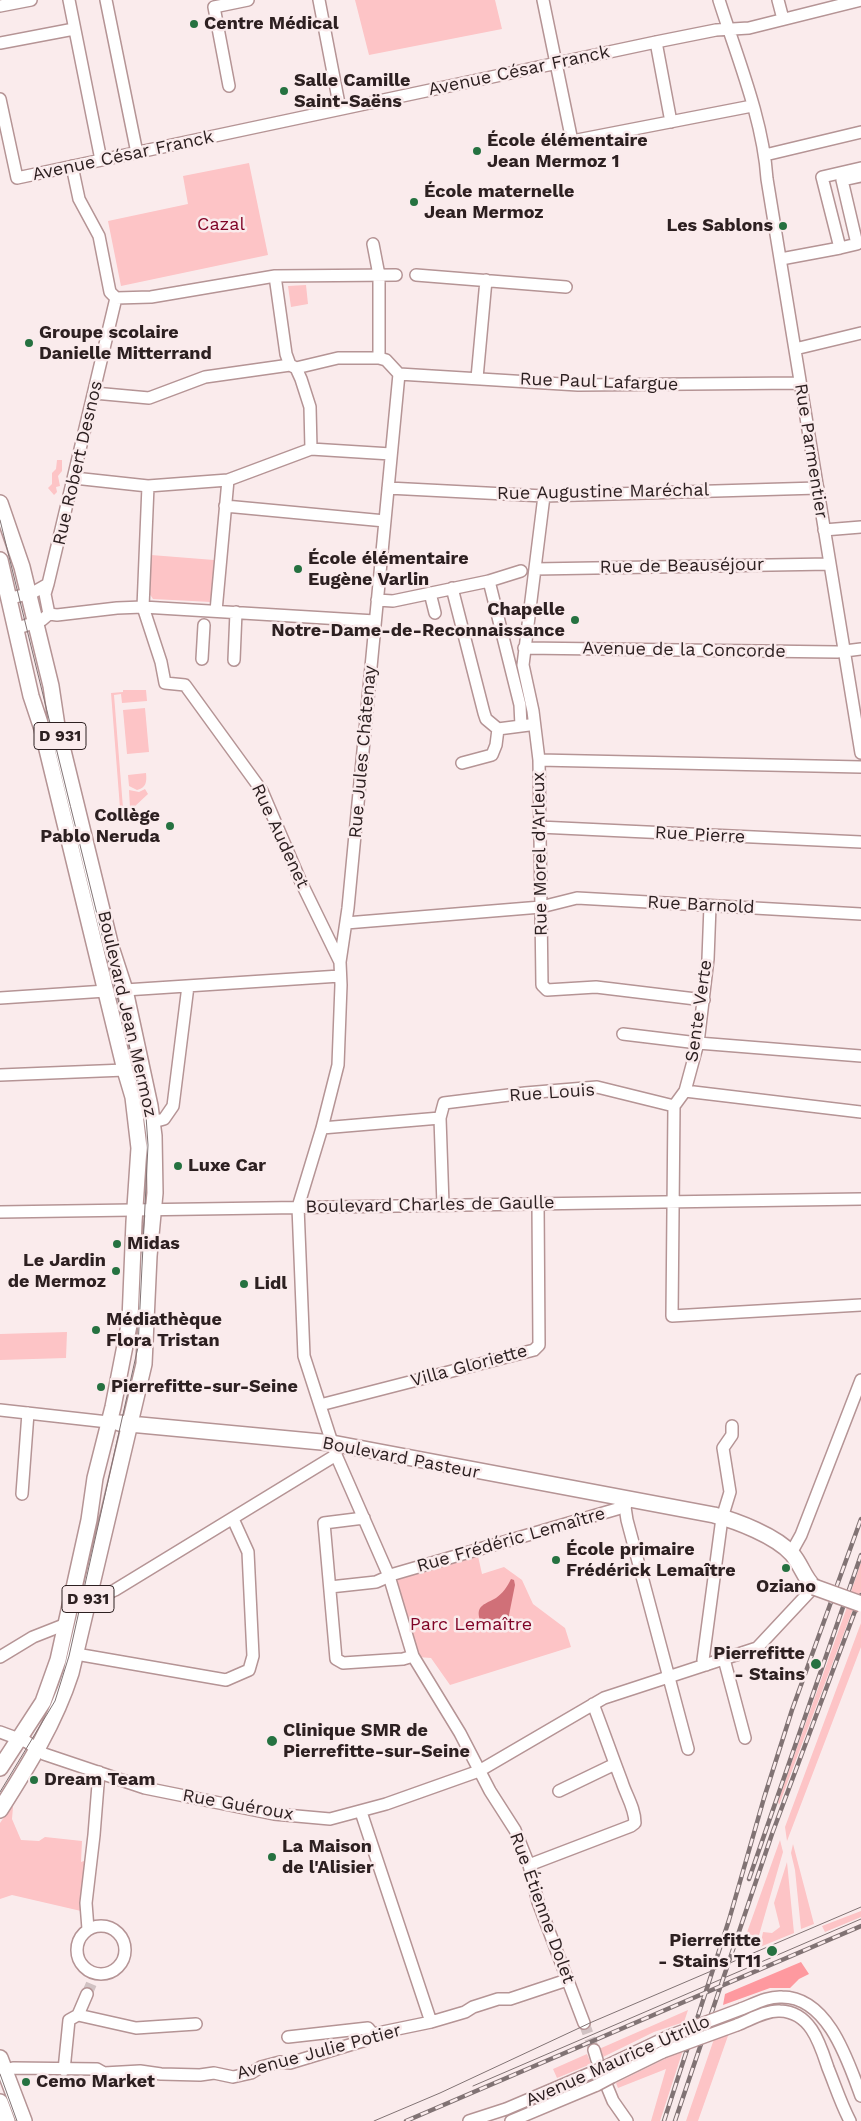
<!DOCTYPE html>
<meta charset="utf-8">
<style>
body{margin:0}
canvas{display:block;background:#faebec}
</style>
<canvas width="861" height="2121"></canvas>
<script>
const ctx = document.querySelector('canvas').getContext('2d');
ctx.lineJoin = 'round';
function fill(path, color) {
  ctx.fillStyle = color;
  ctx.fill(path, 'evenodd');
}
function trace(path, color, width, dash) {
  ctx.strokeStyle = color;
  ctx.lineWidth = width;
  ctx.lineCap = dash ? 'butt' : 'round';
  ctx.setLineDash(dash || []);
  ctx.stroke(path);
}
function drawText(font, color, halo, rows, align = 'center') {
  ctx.font = font + ' "Work Sans",sans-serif';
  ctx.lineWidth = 5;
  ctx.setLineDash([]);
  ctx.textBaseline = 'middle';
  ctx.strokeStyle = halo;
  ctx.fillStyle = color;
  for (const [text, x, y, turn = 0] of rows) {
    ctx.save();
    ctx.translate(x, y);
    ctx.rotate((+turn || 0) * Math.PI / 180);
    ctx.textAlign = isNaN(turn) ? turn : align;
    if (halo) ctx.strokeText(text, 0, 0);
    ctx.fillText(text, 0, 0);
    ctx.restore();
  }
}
fill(new Path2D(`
 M355,0H495L502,29L369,55Z
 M249,163L268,255L121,286L108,221L188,204L183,176Z
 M306,285L308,304L291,307L288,286Z
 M57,460H62V471L58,476L60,486L56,487L57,492L54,495L48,488L52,484V473L56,469Z
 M151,555L214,560L211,602L153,599L149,593Z
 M123,690H146L147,701L122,703L121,694L114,695L123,808H120L111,693L123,692Z
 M145,708L149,752L127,754L123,710Z
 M146,773C147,782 146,788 137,790L129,786L128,775Z
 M145,789L148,794L133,808H130L129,790L139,792Z
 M67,1332L66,1358L0,1360V1334Z
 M478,1556L482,1574L504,1567L522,1580L533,1604L565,1628L571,1647L450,1685L431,1658L418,1657L396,1579Z
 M861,1562V1591L859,1597L850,1595Z
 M847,1607L853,1609L779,1805L778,1801Z
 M861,1623V1647L787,1841L785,1827Z
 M11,1807H13L12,1819L21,1840L39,1841L45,1837L82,1841L81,1862L87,1860L81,1911L12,1895L0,1899V1823Z
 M780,1840L783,1852L755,1949L745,1938Z
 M793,1844L814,1924L801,1929L795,1870L791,1853Z
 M787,1862L794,1933L760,1947L763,1932L772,1933L780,1927L774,1903Z
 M861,1911V1917L825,1932L822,1926Z
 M688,2010L684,2022L654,2032L603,2057L599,2049Z
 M729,2033L698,2121H686L714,2039Z
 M683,2050L660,2121H651L666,2069L618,2088L616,2083Z
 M587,2054L591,2064L557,2078L553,2069Z`), '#fdc4c6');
fill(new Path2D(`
 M801,1962L809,1974L799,1979L790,1988H770L723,2005L725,1994Z`), '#fe999f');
fill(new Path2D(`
 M511,1579L514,1580L515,1585L508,1620L500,1626L487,1627L480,1620C475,1605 486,1604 496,1598C503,1593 507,1587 511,1579Z`), '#d07078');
trace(new Path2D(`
 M87,1994L93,1980
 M584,2023L594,2050`), '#d1c2c3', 11, [11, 5.5]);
const minor = new Path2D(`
 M69,0L101,160
 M106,0L137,153
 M319,0L340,109
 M543,0L572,141L752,106
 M719,0C737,57 763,119 767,179L861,753
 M778,0L783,19
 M0,6L31,0
 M656,42L671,122
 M0,43L74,29
 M229,86L214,7L248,0
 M0,99L17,178L656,42L716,30L749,28L861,0
 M765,155L861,132
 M72,166L79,199L99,236L110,292L116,298
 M373,244L379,275V358L386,360L399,374L348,908L340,962L341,985L338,1065L322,1128L298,1207L304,1356L336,1455L389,1576L413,1656L460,1733L490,1791L515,1830L529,1865L538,1902L584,2023
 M840,248L857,244L842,180L861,176
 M781,259L840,248L822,177L861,168
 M416,275L566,287
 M275,276L286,354L290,365L296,368L301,379L310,407L311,449
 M116,298L151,297L275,276L396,275
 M795,349L861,333
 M296,368L338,358H379
 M399,374L578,385L800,383
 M477,378L486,280
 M94,393L149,398L205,377L290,365
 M74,478L148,486L228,480L311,449L391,454
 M148,486L143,607L161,662L165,683L185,685L262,791L300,880L340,962
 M388,488L544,496L818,488
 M544,496L523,665L533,711L539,760L542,985L547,990L596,987L704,1000
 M225,506L385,521
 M824,530L861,527
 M535,569L830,564
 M489,581L521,571
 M48,584L45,594L49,614
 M452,588L484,713L486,719L498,729
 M430,593L435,613
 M8,599L34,592L48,584L116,298
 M377,600L393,601L489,581L520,705L521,726
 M216,611L228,480
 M15,629L42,620L49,614L57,615L117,608L143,607L375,621
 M524,648L837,652L861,649
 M202,659L204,625
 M234,660L236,612
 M539,760L861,767
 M462,763L492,755L496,745L498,729L529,725
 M539,827L861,842
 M710,906L708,959L698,1043L685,1091L674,1106L672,1316L861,1305
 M346,923L541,907L577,898L861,914
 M125,990L340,976
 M0,998L106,991
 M623,1034L698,1043L861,1056
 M0,1075L125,1070
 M685,1091L861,1112
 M153,1122L164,1119L173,1106L188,986
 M322,1128L440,1118
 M443,1205L440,1118L444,1103L525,1093L597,1087L674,1106
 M0,1212L861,1199
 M320,1405L534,1350L539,1345L538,1204
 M0,1410L108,1422
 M22,1494L28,1413
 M629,1499L625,1507L627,1520L688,1749
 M364,1518L324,1523L336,1659L343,1663L403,1659L413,1656
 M791,1553L801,1535L861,1380
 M330,1587L376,1582L394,1574L617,1509L629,1499
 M87,1603L115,1590L336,1455
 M76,1654L226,1680L249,1670L253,1656L248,1552L233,1519
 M0,1657L33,1637L66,1624
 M724,1659L745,1738
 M706,1665L703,1660L722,1518L730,1492L723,1448L732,1435V1426
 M0,1732L27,1742L44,1754L145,1788L274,1814L330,1819L386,1804L479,1771L604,1698L757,1648L814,1587
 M559,1791L615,1764
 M361,1812L431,2022
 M529,1865L631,1826L635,1823C635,1808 626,1795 622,1782C612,1756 603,1730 593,1704
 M77 1950a24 24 0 1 1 48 0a24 24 0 1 1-48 0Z
 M88,1929L86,1903L94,1835L99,1772
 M741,2009C754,2004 768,1996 782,1997C828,1997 848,2061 861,2096
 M78,2015L87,1994
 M737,2025C750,2020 766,2010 780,2011C811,2012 820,2044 828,2068C835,2085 841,2104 850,2121
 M288,2037L368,2028L373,2034
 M594,2050L597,2060
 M608,2065L669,2036
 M5,2070L13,2068L97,2069L104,2073L140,2071L161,2074L200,2075L214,2073L233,2077L251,2073L261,2067L280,2062L290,2063L366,2040L373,2034L431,2022L465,2012L473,2007L498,1999H510L567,1980
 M64,2070L69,2020L78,2015L136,2028L196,2024
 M612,2077L663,2052
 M606,2084L613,2101L627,2121
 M469,2121L506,2109L593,2072
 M511,2121L597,2085`);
const major = new Path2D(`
 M0,503L22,567L51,686L57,726L111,947L125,990L150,1106L154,1136L155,1193L149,1256L144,1364L71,1673C55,1723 28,1766 0,1810
 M0,560L31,696L42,729L125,1070L133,1097L139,1148L134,1222L130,1320L113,1407L95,1478L89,1520L58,1660L43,1702L0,1768
 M119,1423L332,1443L714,1515C737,1521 776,1536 792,1554C801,1564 804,1578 814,1587
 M0,2058L24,2121
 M0,2102L7,2121`);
trace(minor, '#b59495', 14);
trace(major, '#b59495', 18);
trace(minor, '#fff', 11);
trace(major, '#fff', 15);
trace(new Path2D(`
 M0,520L141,1093L146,1116L148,1145L138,1347L69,1656L55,1701L0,1792
 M0,2074L17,2121
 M473,2086L861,1919
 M374,2121L440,2093L592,2022L861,1907`), '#817374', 1);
const rail = new Path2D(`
 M749,1879L861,1555
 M406,2121L861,1926
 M664,2121L729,1920L764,1798L792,1710L861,1519
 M675,2121L772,1834L861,1595`);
trace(rail, '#817374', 4.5);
trace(rail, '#faebec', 2.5, [8]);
const minorBridge = new Path2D(`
 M669,2036L741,2009
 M663,2052L737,2025
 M593,2072L608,2065
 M597,2085L612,2077`);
const majorBridge = new Path2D(`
 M814,1587L861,1604`);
trace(minorBridge, '#b59495', 14, []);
trace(majorBridge, '#b59495', 18, []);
trace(minorBridge, '#fff', 11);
trace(majorBridge, '#fff', 15);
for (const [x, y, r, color] of [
 [194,24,5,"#257140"],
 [284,91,5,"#257140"],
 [477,151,5,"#257140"],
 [414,202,5,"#257140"],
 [783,226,5,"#257140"],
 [29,343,5,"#257140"],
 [298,569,5,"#257140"],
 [575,620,5,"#257140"],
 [170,826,5,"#257140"],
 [178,1166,5,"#257140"],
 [117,1244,5,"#257140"],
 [116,1271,5,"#257140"],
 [244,1284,5,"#257140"],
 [96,1330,5,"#257140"],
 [101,1387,5,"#257140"],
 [556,1560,5,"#257140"],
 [786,1568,5,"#257140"],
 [816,1664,6,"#257140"],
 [272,1741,6,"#257140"],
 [34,1780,5,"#257140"],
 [272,1857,5,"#257140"],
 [772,1951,6,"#257140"],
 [26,2082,5,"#257140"]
]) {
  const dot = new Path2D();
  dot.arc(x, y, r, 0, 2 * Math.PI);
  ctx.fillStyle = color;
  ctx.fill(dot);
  trace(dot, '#faebec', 2);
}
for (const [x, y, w] of [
 [60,736,52],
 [88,1599,52]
]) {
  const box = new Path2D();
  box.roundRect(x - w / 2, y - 13.5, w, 27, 4);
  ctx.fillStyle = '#faebec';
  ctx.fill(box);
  trace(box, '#2d2021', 1);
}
drawText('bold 16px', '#2d2021', null, [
 ["D 931",60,736],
 ["D 931",88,1599]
]);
drawText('bold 18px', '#2d2021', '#faebec', [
 ["Centre Médical",204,24],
 ["Salle Camille",294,81],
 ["Saint-Saëns",294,102],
 ["École élémentaire",487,141],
 ["Jean Mermoz 1",487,162],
 ["École maternelle",424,192],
 ["Jean Mermoz",424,213],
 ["Les Sablons",773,226,"right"],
 ["Groupe scolaire",39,333],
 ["Danielle Mitterrand",39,354],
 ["École élémentaire",308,559],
 ["Eugène Varlin",308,580],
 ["Chapelle",565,610,"right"],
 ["Notre-Dame-de-Reconnaissance",565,631,"right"],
 ["Collège",160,816,"right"],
 ["Pablo Neruda",160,837,"right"],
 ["Luxe Car",188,1166],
 ["Midas",127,1244],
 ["Le Jardin",106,1261,"right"],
 ["de Mermoz",106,1282,"right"],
 ["Lidl",254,1284],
 ["Médiathèque",106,1320],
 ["Flora Tristan",106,1341],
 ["Pierrefitte-sur-Seine",111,1387],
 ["École primaire",566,1550],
 ["Frédérick Lemaître",566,1571],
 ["Oziano",786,1587,"center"],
 ["Pierrefitte",805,1654,"right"],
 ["- Stains",805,1675,"right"],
 ["Clinique SMR de",283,1731],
 ["Pierrefitte-sur-Seine",283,1752],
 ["Dream Team",44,1780],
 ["La Maison",282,1847],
 ["de l'Alisier",282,1868],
 ["Pierrefitte",761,1941,"right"],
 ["- Stains T11",761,1962,"right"],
 ["Cemo Market",36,2082]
], 'left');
drawText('18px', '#2d2021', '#faebec', [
 ["Avenue César Franck",519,71,-12],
 ["Avenue César Franck",123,156,-12],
 ["Rue Paul Lafargue",599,382,2],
 ["Rue Parmentier",811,451,81],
 ["Rue Robert Desnos",78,463,-77],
 ["Rue Augustine Maréchal",603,492,-1],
 ["Rue de Beauséjour",682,566,-1],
 ["Avenue de la Concorde",684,650,1],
 ["Rue Jules Châtenay",363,752,-85],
 ["Rue Pierre",700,835,3],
 ["Rue Audenet",280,836,65],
 ["Rue Morel d'Arleux",540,854,-91],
 ["Rue Barnold",701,905,3],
 ["Sente Verte",699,1011,-82],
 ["Boulevard Jean Mermoz",127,1014,77],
 ["Rue Louis",552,1093,-4],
 ["Boulevard Charles de Gaulle",430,1205,-1],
 ["Villa Gloriette",469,1366,-15],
 ["Boulevard Pasteur",401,1458,11],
 ["Rue Frédéric Lemaître",511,1540,-16],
 ["Rue Guéroux",238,1805,10],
 ["Rue Étienne Dolet",542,1908,70],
 ["Avenue Julie Potier",319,2052,-15],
 ["Avenue Maurice Utrillo",618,2061,-24]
]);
drawText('18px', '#7f0225', '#faebec', [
 ["Cazal",221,225],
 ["Parc Lemaître",471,1625]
]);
</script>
